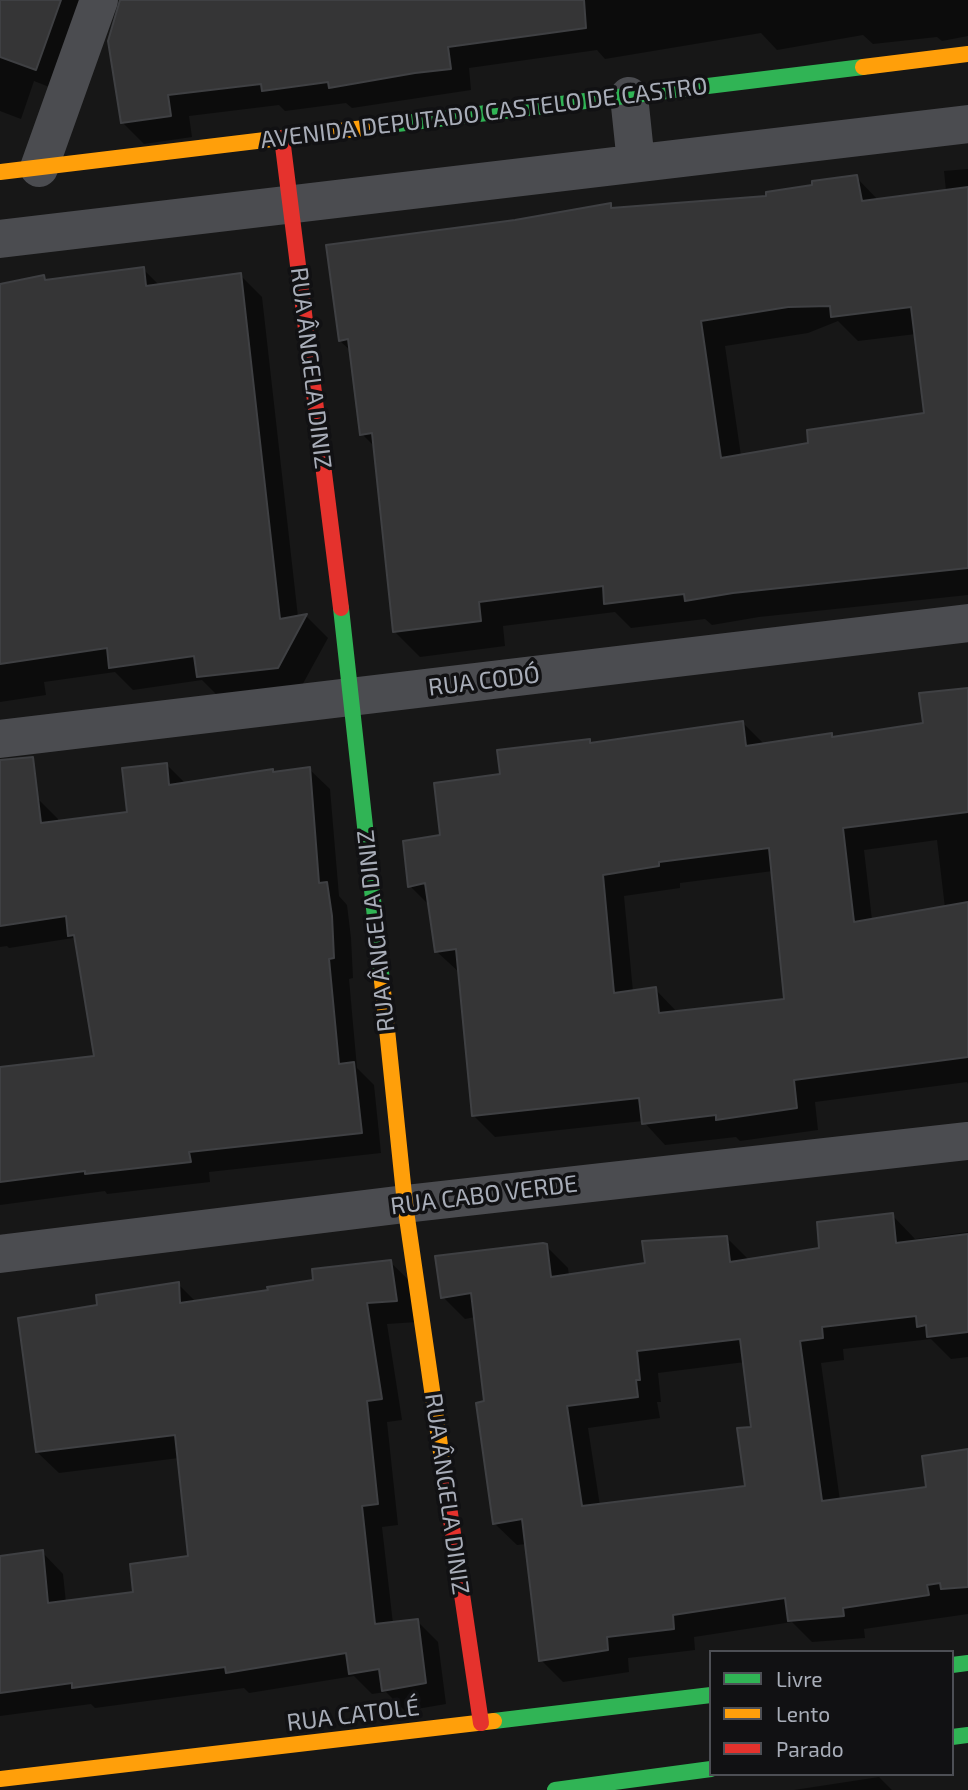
<!DOCTYPE html>
<meta charset="utf-8">
<style>
body{margin:0}
#map{position:relative;width:968px;height:1790px;overflow:hidden;background:#171717;font-family:"Exo 2",sans-serif}
canvas{display:block}
.legend{position:absolute;left:709px;top:1650px;width:245px;height:126px;box-sizing:border-box;background:#111113;border:2px solid #4d4f55;margin:0;padding:9px 12px;list-style:none;font-size:21px;color:#a8adb8}
.legend li{display:flex;align-items:center;gap:14px;height:35px}
.legend b{width:35px;border:2px solid #4d4f55}
</style>
<div id="map">
<canvas width="968" height="1790"></canvas>
<ul class="legend">
<li><b style="height:9px;background:#30b455"></b>Livre</li>
<li><b style="height:9px;background:#ff9f0a"></b>Lento</li>
<li><b style="height:9px;background:#e5322d"></b>Parado</li>
</ul>
</div>
<script>
const ctx = document.querySelector('canvas').getContext('2d');
ctx.lineJoin = 'round';
function fill(path, color) {
  ctx.fillStyle = color;
  ctx.fill(path, 'evenodd');
}
function trace(path, color, width, dash) {
  ctx.strokeStyle = color;
  ctx.lineWidth = width;
  ctx.lineCap = dash ? 'butt' : 'round';
  ctx.setLineDash(dash || []);
  ctx.stroke(path);
}
function drawText(font, color, halo, rows, align = 'center') {
  ctx.font = font + ' "Exo 2",sans-serif';
  ctx.lineWidth = 7;
  ctx.setLineDash([]);
  ctx.textBaseline = 'middle';
  ctx.strokeStyle = halo;
  ctx.fillStyle = color;
  for (const [text, x, y, turn = 0] of rows) {
    ctx.save();
    ctx.translate(x, y);
    ctx.rotate((+turn || 0) * Math.PI / 180);
    ctx.textAlign = isNaN(turn) ? turn : align;
    if (halo) ctx.strokeText(text, 0, 0);
    ctx.fillText(text, 0, 0);
    ctx.restore();
  }
}
fill(new Path2D(`
 M0,0H90L57,90L34,81L21,119L0,111Z
 M122,0H968V36L942,41L937,37L873,44L863,35L777,50L761,33L605,59L597,50L469,68L471,90L352,108L346,103L285,111L279,105L189,116L192,137L144,144L123,123Z
 M968,169V595L759,617L712,625L705,619L631,628L615,612L503,626L505,646L420,657L395,632L375,447L362,434L352,352L340,341L515,221L610,205L615,210L768,198L856,177L879,201L946,191L944,171ZM838,321L858,341L916,334L926,415L810,444L741,456L725,346L808,333Z
 M143,269L160,286L240,275L262,297L298,617L306,616L328,638L300,689L221,699L202,680L133,690L115,672L44,682L46,695L0,702V285L44,276L48,281Z
 M968,690V1084L967,1082L815,1102L818,1130L740,1141L736,1137L665,1145L643,1121L495,1137L473,1115L460,973L436,951L430,906L410,886L441,836L502,775L589,741L593,745L743,723L765,745L831,735L834,738L924,725ZM937,840L945,908L872,920L864,850ZM773,871L786,1001L677,1012L655,989L633,992L624,896L680,888V883Z
 M167,765L186,784L273,771L275,773L309,769L330,789L339,896L347,905L351,938L353,978L349,979L357,1068L374,1085L381,1153L209,1172L210,1182L107,1194L105,1191L0,1205V1069L96,1057L77,943L73,938L9,948L7,946L0,947V803L37,798L58,819V823L129,814Z
 M892,1215L915,1239L968,1232V1357L951,1359L931,1339L843,1349L844,1360L821,1363L840,1501L928,1489L968,1451V1614L864,1629L865,1638L812,1642L792,1622L694,1637L695,1650L628,1658L629,1672L563,1682L541,1660L527,1544L517,1545L494,1523L486,1402L475,1317L465,1319L443,1297L546,1246L568,1268L569,1276L647,1264L726,1237L749,1260L821,1249ZM745,1362L753,1428L747,1488L600,1506L588,1428L660,1418L657,1402H661L658,1373Z
 M390,1262L412,1283L417,1322L387,1324L402,1420L387,1422L398,1525L382,1527L393,1624L417,1621L438,1642L446,1704L405,1711L386,1692L372,1694L354,1676L249,1693L244,1688L95,1708L91,1704L0,1716V1558L42,1552L63,1574L66,1603L135,1593L190,1557L179,1458L59,1473L37,1452L99,1307L178,1284L196,1302L269,1291Z
 M879,1777L892,1790H794Z`), '#0007');
const building = new Path2D(`
 M0,0H61L36,70L0,57Z
 M120,0H584L586,28L448,47L451,69L415,73L329,88L328,82L262,91L261,84L168,95L171,116L121,123L108,41Z
 M857,175L862,201L968,187V568L733,593L685,601L684,594L604,604L603,586L479,602L481,621L393,632L372,433L360,435L348,339L339,341L326,245L515,220L611,203V208L766,196V192L812,185V181ZM830,306L831,317L911,307L924,413L807,430L808,443L721,458L701,321L788,307Z
 M144,267L146,286L241,273L280,619L307,614L278,668L197,677L194,656L109,668L107,648L0,664V284L44,275L45,280Z
 M968,688V812L843,828L854,922L968,902V1057L794,1080L797,1108L716,1120V1115L642,1124L639,1098L472,1116L456,949L435,952L425,883L408,887L403,841L440,835L434,783L500,774L497,750L590,739V743L743,721L746,746L832,733V737L923,723L919,693ZM769,848L784,999L659,1013L656,987L614,993L603,875L659,866V862Z
 M33,757L41,823L127,812L122,768L167,763L169,785L273,769V772L310,767L319,883L327,882L332,916L334,958L329,959L339,1064L354,1062L362,1133L189,1152L191,1162L85,1174V1171L0,1182V1067L94,1056L74,935L68,936L66,916L0,926V760Z
 M893,1213L896,1243L968,1234V1332L927,1337L926,1325L917,1327L916,1316L822,1327L823,1338L800,1341L822,1501L926,1487L922,1456L968,1449V1587L941,1589L940,1583L927,1585L929,1595L843,1608L844,1616L788,1621L785,1598L673,1615L674,1629L607,1637L608,1650L539,1661L522,1519L493,1524L476,1403L484,1401L471,1293L441,1298L435,1256L543,1243L547,1244L551,1277L645,1263L642,1241L727,1236L730,1262L819,1248L817,1222ZM740,1339L751,1427L737,1428L745,1486L582,1506L567,1406L638,1397L636,1380H640L637,1351Z
 M391,1260L397,1301L367,1303L382,1399L367,1401L378,1504L362,1506L375,1624L418,1619L426,1683L382,1691L379,1669L349,1674L346,1653L226,1673L225,1667L72,1688V1683L0,1693V1556L43,1550L48,1603L133,1592L130,1564L188,1556L175,1435L36,1452L18,1318L97,1305L96,1295L179,1282L180,1303L268,1290L267,1287L313,1280L312,1269Z`);
fill(building, '#353536');
trace(building, '#3f4043', 2);
trace(new Path2D(`
 M629,96L636,163
 M39,168L99,0
 M0,239L968,124
 M0,739L968,623
 M0,1254L405,1204L968,1141`), '#4b4c50', 38);
trace(new Path2D(`
 M389,125L863,67
 M341,608L382,981
 M952,1665L968,1663
 M494,1721L711,1695
 M952,1737L968,1735
 M555,1790L711,1769`), '#30b455', 16);
trace(new Path2D(`
 M863,67L968,54
 M0,172L389,125
 M382,981L405,1204L443,1466
 M0,1779L494,1721`), '#ff9f0a', 16);
trace(new Path2D(`
 M282,138L341,608
 M443,1466L481,1723`), '#e5322d', 16);
drawText('24px', '#a8adb8', '#111113', [
 ["AVENIDA DEPUTADO CASTELO DE CASTRO",484,113,-7],
 ["RUA ÂNGELA DINIZ",311,368,83],
 ["RUA CODÓ",484,681,-7],
 ["RUA ÂNGELA DINIZ",376,931,-96],
 ["RUA CABO VERDE",484,1195,-7],
 ["RUA ÂNGELA DINIZ",447,1494,82],
 ["RUA CATOLÉ",353,1715,-7]
]);
</script>
